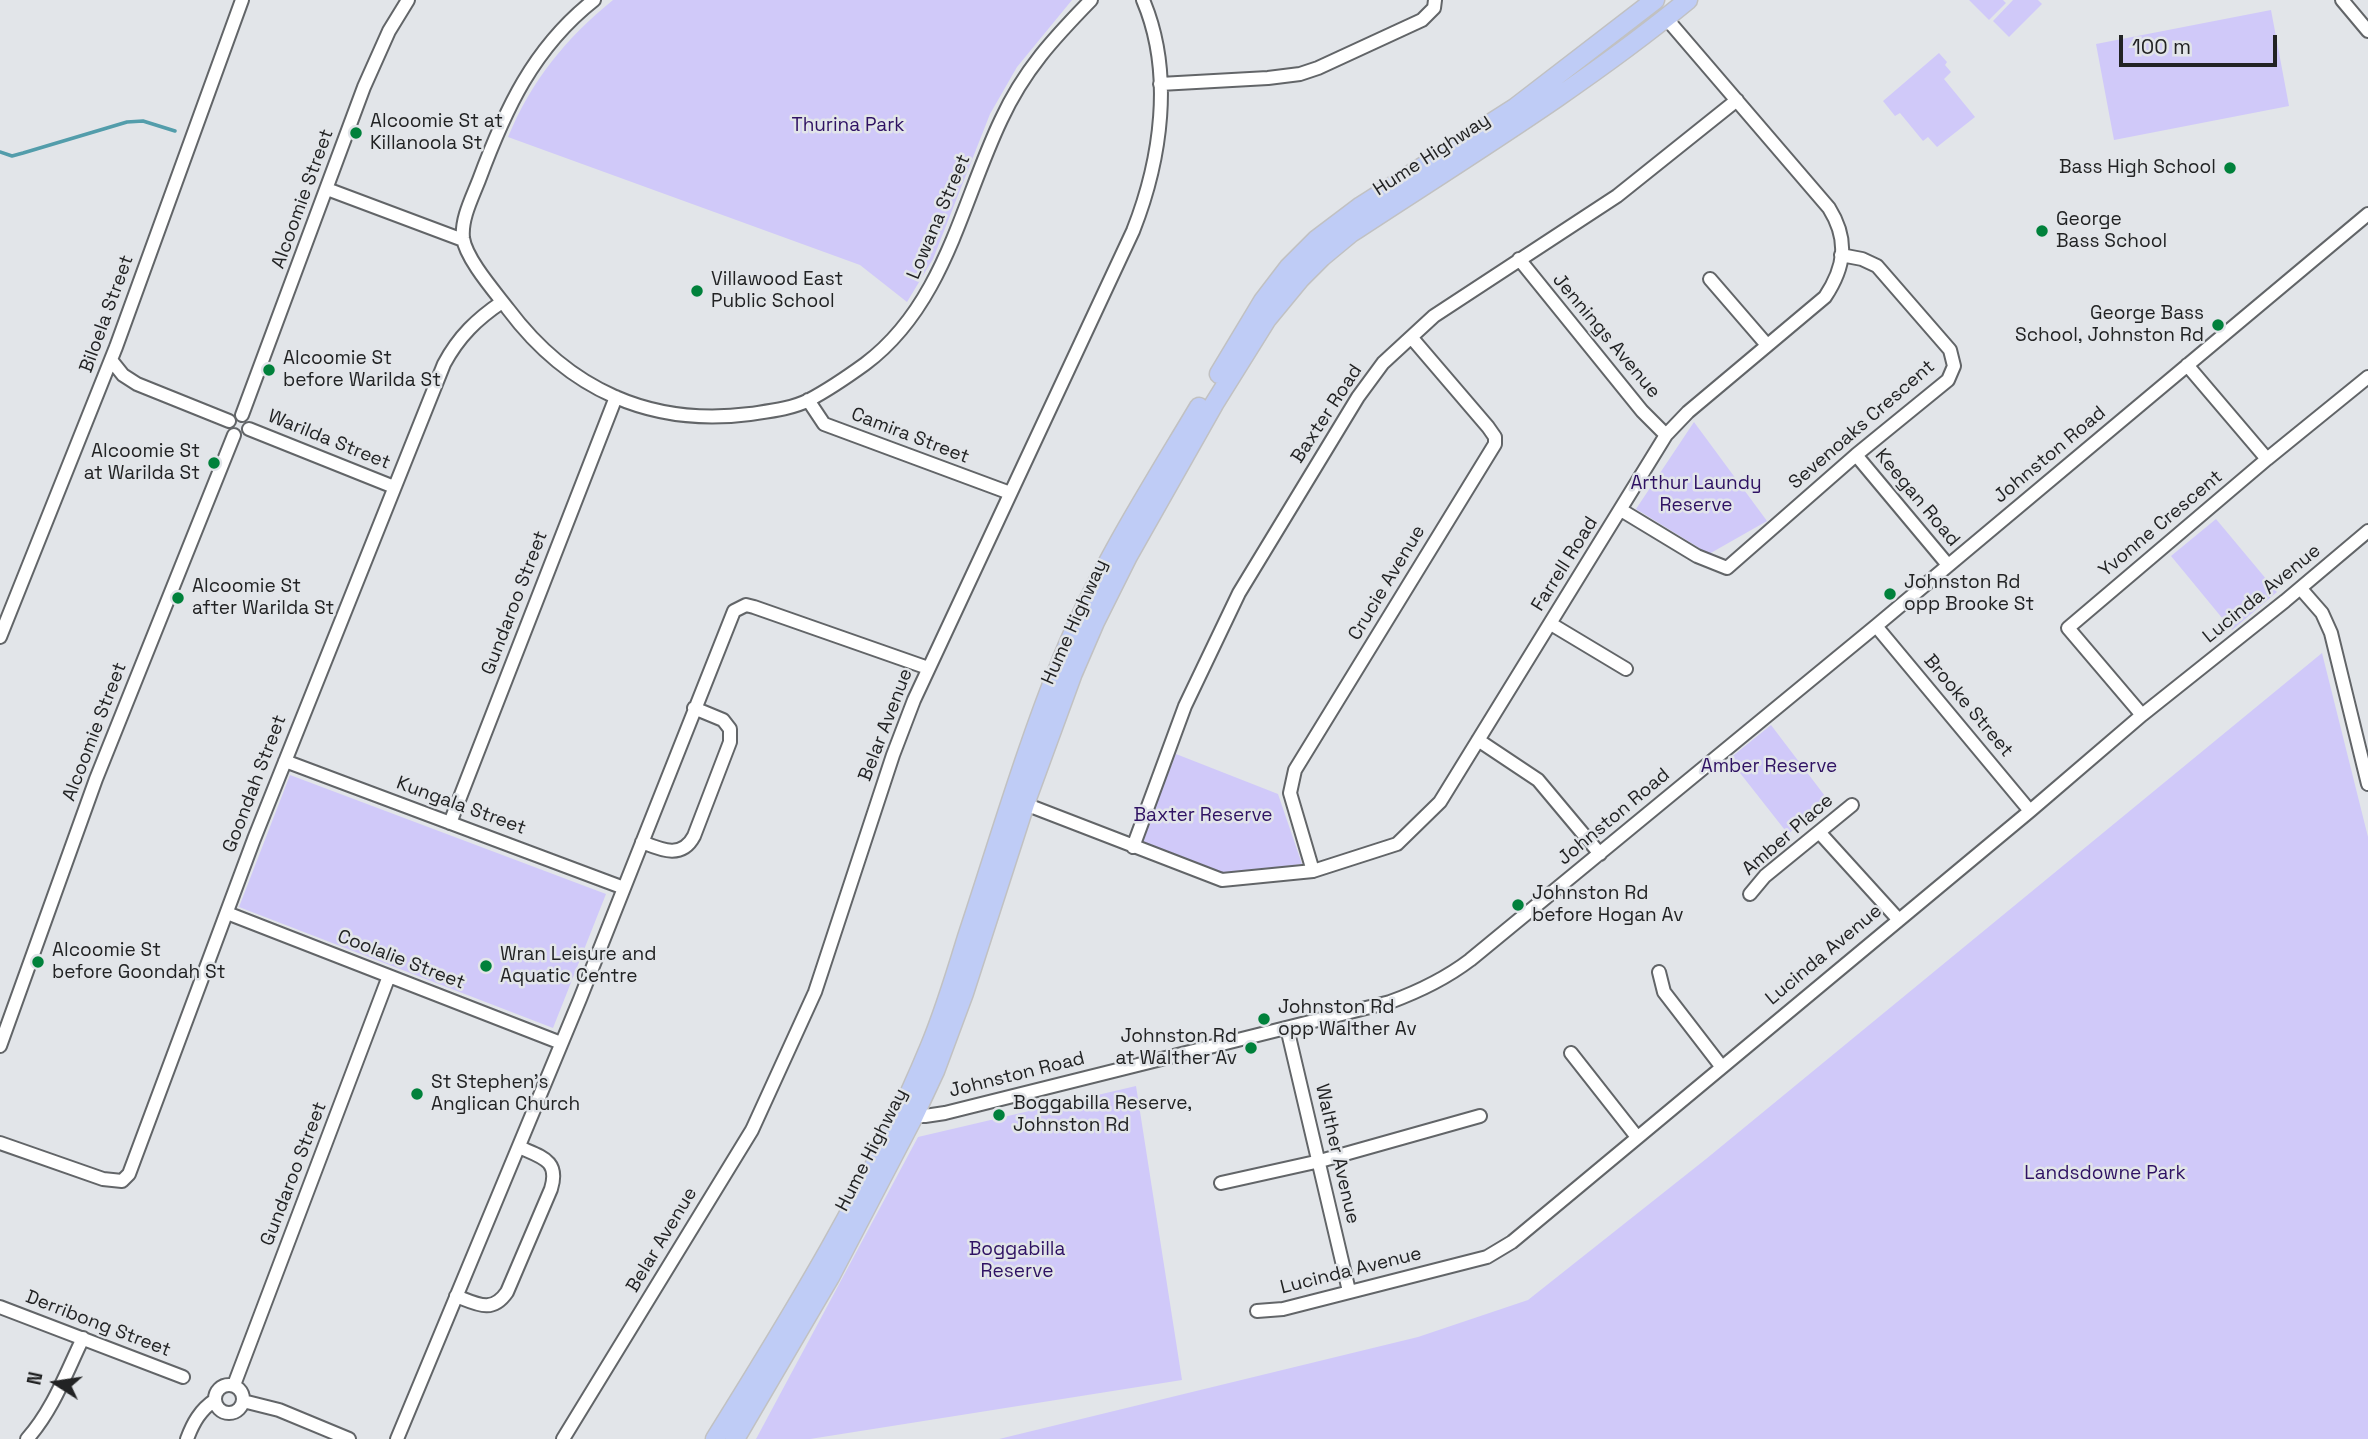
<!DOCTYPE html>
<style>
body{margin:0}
#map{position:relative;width:2368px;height:1439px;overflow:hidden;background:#e2e5e9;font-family:"Space Grotesk",sans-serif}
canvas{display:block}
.north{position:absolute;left:21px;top:1348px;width:70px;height:70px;-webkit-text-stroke:5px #e2e5e9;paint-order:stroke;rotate:282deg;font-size:19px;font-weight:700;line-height:28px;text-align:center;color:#222324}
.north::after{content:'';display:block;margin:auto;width:24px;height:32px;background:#222324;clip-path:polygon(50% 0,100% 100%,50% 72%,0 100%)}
.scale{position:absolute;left:2119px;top:35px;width:158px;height:32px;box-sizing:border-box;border:4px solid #222324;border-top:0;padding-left:9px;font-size:21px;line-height:24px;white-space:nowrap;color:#222324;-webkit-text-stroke:5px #e2e5e9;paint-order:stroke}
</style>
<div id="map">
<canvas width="2368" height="1439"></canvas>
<div class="north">N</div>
<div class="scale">100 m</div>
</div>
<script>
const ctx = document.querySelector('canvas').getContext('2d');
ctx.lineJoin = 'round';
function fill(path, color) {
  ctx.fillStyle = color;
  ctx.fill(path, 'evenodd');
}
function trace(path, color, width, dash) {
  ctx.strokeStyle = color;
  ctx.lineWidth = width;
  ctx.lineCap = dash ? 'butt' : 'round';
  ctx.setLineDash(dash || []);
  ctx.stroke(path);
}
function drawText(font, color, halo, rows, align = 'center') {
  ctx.font = font + ' "Space Grotesk",sans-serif';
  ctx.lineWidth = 5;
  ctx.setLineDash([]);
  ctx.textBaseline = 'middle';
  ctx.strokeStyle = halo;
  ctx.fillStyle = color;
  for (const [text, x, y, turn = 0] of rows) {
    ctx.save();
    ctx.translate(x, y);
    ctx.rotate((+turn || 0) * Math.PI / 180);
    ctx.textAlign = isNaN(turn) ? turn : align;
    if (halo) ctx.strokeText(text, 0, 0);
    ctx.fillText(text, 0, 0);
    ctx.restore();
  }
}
fill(new Path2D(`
 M613,0H1072L1017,67L990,114L933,259L907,302L860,265L508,137C531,81 566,38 613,0Z
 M1969,0H2003L2006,3L1989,20Z
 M2013,0H2038L2042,4L2009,37L1993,21Z
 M2271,10L2289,106L2114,140L2096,44Z
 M1939,53L1947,62L1945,65L1951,72L1944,79L1975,117L1937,147L1928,137L1923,141L1900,113L1895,116L1883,101Z
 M1694,422L1767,521L1709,554L1636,509Z
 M2216,519L2277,592L2232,630L2171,556Z
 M2322,653L2368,837V1439H999L1418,1337L1528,1300L1706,1159Z
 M1771,725L1828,800L1788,834L1729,759Z
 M1176,754L1278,794L1302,864L1238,872H1217L1140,843Z
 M290,775L606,894L553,1028L239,907Z
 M1136,1086L1182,1380L810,1439H756L918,1137Z`), '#d0c9f9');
trace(new Path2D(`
 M0,152L12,156L23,153L127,122L143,121L175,131`), '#539dab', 3.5);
const minor = new Path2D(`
 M594,0C533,48 505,110 479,180C472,198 461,219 463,238C466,259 495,292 508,309C568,389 650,427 750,414C770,411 791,409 809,400C828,390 847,377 865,364C944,305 961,204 1001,120C1024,70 1054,38 1091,0
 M2342,0L2368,31
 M1160,84L1268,78L1300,74L1318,68L1422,20L1434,8L1435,0
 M327,189L463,240
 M1519,259L1642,411L1666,435
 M1710,279L1767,345
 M111,360L123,375L137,384L229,421
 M2187,365L2267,459
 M808,400L824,424L1010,493
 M242,415L364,87L389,31L408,0
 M249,429L394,487
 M1856,455L1948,565
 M1621,510L1697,556L1727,568L1856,455L1948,380L1954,366L1950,350L1877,266L1862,259L1841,255
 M2301,589L2322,613L2331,633L2368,784
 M1551,624L1626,669
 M1876,626L2030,811
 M0,637L116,347L242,0
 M2142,715L2068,628L2267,459L2368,377
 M1478,740L1538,780L1600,854
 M285,761L624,888
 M1025,804L1222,880L1313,871L1397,844L1440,802L1666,435L1688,412L1825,297C1845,267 1849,240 1829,208L1666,18
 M450,823L616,397
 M1819,832L1898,919
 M642,842C662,850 682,859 694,836L730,742V729L723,720L694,708
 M1133,847L1185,706L1239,593L1358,397L1383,363L1434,316L1617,196L1737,100
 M1313,871L1290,793L1295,770L1495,444V437L1488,427L1411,337
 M1750,894L1765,876L1852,805
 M227,913L561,1043
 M1659,972L1664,992L1721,1066
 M1287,1028L1349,1291
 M0,1046L96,779L234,435
 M1571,1053L1637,1137
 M909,1116H925L945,1113L1390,1002C1420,991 1445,979 1470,960L1876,626L2368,214
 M0,1143L103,1179L122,1181L129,1174L254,839L444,364C459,336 477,319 502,302
 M1221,1183L1320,1161L1480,1116
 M456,1296C477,1304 492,1314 507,1292L551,1189C560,1160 541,1157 519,1147
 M0,1307L183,1377
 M1257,1311L1283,1309L1487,1257L1512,1242L2030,811L2142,715L2285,601L2368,531
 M215 1399a14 14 0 1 1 28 0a14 14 0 1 1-28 0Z
 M234,1385L389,976
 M243,1401L279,1410L349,1439
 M27,1439C53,1410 66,1373 83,1338
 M187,1439C193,1423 200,1410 215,1400
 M397,1439L580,999L734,611L746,605L754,607L928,668
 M563,1439L752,1130L815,992L893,755L914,700L1133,231C1161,160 1174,73 1143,0`);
const highway = new Path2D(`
 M1219,374L1263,301L1289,267L1316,240L1361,206L1516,107L1655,0
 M715,1439C793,1314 874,1182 930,1046C945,1010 956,973 967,937C998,844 1025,750 1062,659C1098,570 1150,489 1199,407
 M735,1439L830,1277L914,1116L935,1071L964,993L1025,804L1073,673L1095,622L1128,556L1214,404L1267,319L1300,279L1322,257L1351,233C1465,158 1582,87 1688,0`);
trace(minor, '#626568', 16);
trace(highway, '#c1c1c2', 21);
trace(minor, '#fff', 12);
trace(highway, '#bfccf6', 18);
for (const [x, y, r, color] of [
 [356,133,7,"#00813b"],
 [2230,168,7,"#00813b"],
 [2042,231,7,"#00813b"],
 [697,291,7,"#00813b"],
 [2218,325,7,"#00813b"],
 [269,370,7,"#00813b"],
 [214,463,7,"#00813b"],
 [1890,594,7,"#00813b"],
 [178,598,7,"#00813b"],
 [1518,905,7,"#00813b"],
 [38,962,7,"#00813b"],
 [486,966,7,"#00813b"],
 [1264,1019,7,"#00813b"],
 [1251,1048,7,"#00813b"],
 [417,1094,7,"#00813b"],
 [999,1115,7,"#00813b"]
]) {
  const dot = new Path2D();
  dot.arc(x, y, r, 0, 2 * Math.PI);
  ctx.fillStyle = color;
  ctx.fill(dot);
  trace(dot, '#e2e5e9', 2.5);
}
drawText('19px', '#222324', '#e2e5e9', [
 ["Alcoomie St at",370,122],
 ["Killanoola St",370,144],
 ["Bass High School",2216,168,"right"],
 ["George",2056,220],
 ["Bass School",2056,242],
 ["Villawood East",711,280],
 ["Public School",711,302],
 ["George Bass",2204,314,"right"],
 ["School, Johnston Rd",2204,336,"right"],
 ["Alcoomie St",283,359],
 ["before Warilda St",283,381],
 ["Alcoomie St",200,452,"right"],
 ["at Warilda St",200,474,"right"],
 ["Johnston Rd",1904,583],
 ["opp Brooke St",1904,605],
 ["Alcoomie St",192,587],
 ["after Warilda St",192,609],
 ["Johnston Rd",1532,894],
 ["before Hogan Av",1532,916],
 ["Alcoomie St",52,951],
 ["before Goondah St",52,973],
 ["Wran Leisure and",500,955],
 ["Aquatic Centre",500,977],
 ["Johnston Rd",1278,1008],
 ["opp Walther Av",1278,1030],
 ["Johnston Rd",1237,1037,"right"],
 ["at Walther Av",1237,1059,"right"],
 ["St Stephen's",431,1083],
 ["Anglican Church",431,1105],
 ["Boggabilla Reserve,",1013,1104],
 ["Johnston Rd",1013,1126]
], 'left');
drawText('19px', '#2f1263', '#e2e5e9', [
 ["Thurina Park",848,126],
 ["Arthur Laundy",1696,484],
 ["Reserve",1696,506],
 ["Amber Reserve",1769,767],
 ["Baxter Reserve",1203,816],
 ["Landsdowne Park",2105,1174],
 ["Boggabilla",1017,1250],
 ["Reserve",1017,1272]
]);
drawText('19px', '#222324', '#e2e5e9', [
 ["Hume Highway",1432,155,-33],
 ["Alcoomie Street",303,199,-70],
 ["Lowana Street",939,217,-67],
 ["Biloela Street",107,314,-70],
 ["Jennings Avenue",1606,336,50],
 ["Baxter Road",1327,414,-57],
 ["Sevenoaks Crescent",1862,425,-41],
 ["Camira Street",910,436,21],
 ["Warilda Street",329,440,22],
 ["Johnston Road",2050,455,-40],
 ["Keegan Road",1917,498,50],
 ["Yvonne Crescent",2161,524,-40],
 ["Farrell Road",1565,564,-58],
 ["Crucie Avenue",1387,583,-59],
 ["Lucinda Avenue",2262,594,-39],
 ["Gundaroo Street",515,603,-69],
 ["Hume Highway",1075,622,-66],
 ["Brooke Street",1968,706,50],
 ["Belar Avenue",886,725,-69],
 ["Alcoomie Street",95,732,-69],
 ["Goondah Street",255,784,-69],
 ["Kungala Street",461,806,20],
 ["Johnston Road",1614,817,-40],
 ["Amber Place",1788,835,-41],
 ["Lucinda Avenue",1824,955,-40],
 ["Coolalie Street",401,960,21],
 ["Johnston Road",1017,1075,-14],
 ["Hume Highway",872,1150,-63],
 ["Walther Avenue",1337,1154,77],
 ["Gundaroo Street",294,1174,-69],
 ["Belar Avenue",662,1240,-59],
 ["Lucinda Avenue",1351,1271,-14],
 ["Derribong Street",98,1324,21]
]);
</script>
